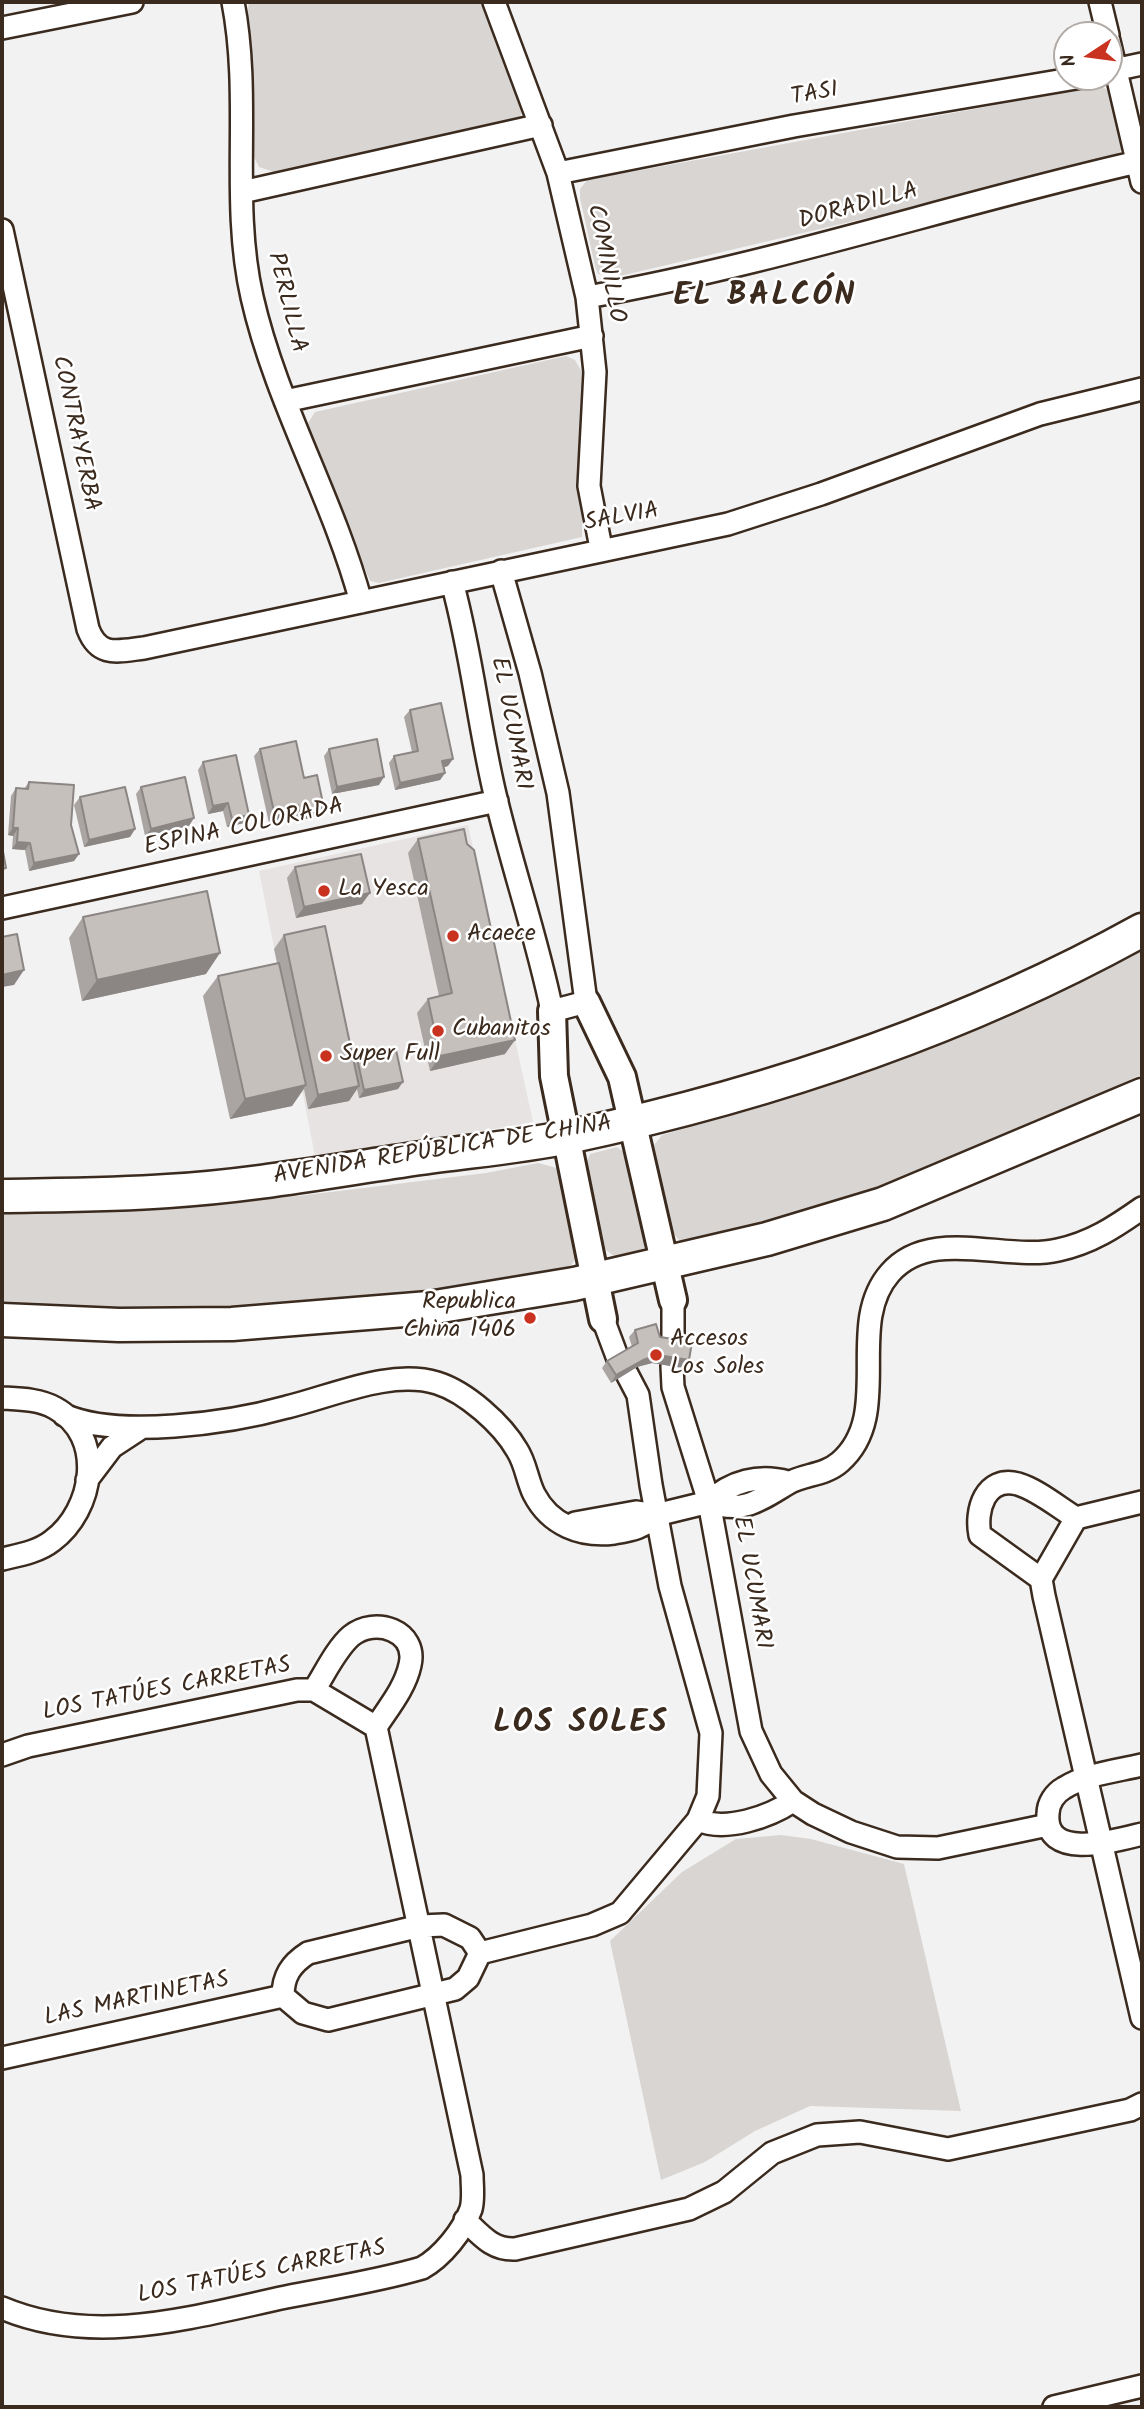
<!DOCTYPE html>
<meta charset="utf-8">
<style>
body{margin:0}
#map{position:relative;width:1144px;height:2409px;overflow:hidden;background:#f3f2f2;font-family:Kalam,sans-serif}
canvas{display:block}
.frame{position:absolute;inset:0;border:4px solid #3b2a1e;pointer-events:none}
.north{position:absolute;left:1053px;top:21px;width:70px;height:70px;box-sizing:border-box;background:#fff;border:2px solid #b1aaa5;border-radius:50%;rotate:257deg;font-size:19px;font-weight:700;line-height:28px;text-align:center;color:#3b2a1e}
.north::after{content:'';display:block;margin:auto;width:24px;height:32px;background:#c8321e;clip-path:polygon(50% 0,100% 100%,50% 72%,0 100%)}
</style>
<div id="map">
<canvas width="1144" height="2409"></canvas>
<div class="frame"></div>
<div class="north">N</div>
</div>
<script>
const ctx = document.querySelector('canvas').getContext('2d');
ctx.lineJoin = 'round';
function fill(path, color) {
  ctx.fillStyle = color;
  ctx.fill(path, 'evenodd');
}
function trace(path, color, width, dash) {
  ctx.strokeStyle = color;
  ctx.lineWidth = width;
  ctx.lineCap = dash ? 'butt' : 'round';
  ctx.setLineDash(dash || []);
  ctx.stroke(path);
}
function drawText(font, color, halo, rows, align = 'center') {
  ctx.font = font + ' Kalam,sans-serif';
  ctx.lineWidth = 5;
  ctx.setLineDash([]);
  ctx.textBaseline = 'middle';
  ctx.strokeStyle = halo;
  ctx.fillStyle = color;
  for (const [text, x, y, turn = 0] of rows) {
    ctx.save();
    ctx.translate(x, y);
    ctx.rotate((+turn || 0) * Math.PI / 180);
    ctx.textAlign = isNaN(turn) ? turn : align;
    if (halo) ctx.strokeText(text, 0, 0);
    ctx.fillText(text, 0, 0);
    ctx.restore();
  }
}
fill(new Path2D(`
 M468,825L533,1122L316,1161L259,871Z`), '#e6e3e2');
fill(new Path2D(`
 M249,2H482L524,106L518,124L277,173L259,167L254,157L246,22Z
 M1100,86C1121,93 1120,126 1125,146L1113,160L620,276L598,274L595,266L580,198V189L587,180Z
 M566,356L575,360L582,372V537L379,583L370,581L306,426L315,412Z
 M1142,945V1074L893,1191L689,1243L679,1240L671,1230L654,1145L662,1135L743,1112Z
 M617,1147L630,1156L649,1238L641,1253L615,1257L601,1246L584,1169L590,1154Z
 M538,1163L557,1168L563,1179L578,1256L569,1268L447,1294L200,1315L2,1309V1205L145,1206L298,1196L486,1173Z
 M781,1835L811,1839L904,1864L961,2111L810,2106L755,2131L705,2162L661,2180L610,1941L682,1872L736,1839Z`), '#d8d5d2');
const minor = new Path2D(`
 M233,2C252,100 230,200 252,297C276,403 333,498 361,602
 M494,2L558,173L587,297L595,372L589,486L601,548
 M1100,2L1108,35
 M2,28L132,2
 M1109,41L1142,182
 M1109,71L1142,64
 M558,173L794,126L1082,77
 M242,192L541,125
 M2,230L88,629C99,658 118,651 144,648L728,524L821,494L1040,414L1142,389
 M587,297C775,264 956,203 1142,161
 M285,401L592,336
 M452,582C471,650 478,721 494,790C511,864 537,937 552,1011L586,1002L558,793L530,673L501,571
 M2,908L497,801
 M673,1300V1346
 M603,1319L618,1359
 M672,1366L673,1387L709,1502L751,1731L771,1774L793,1801L813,1814L851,1832L897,1847L938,1848L1048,1825
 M2,1398C19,1399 39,1399 55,1408C106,1436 94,1510 52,1541C38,1552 19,1555 2,1559
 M64,1415C118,1439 230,1423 287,1407C333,1396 390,1369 437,1383C466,1392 502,1424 517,1450C526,1464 527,1480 534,1494C550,1525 581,1537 614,1533C631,1530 644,1528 656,1515
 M87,1480L112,1447L141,1428
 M788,1482C759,1474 731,1481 709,1502C742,1514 759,1501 787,1484C803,1474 824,1476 840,1462C895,1414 844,1325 890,1273C931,1226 1006,1262 1058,1250C1091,1243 1115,1227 1142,1208
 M1076,1518L1041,1579L1044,1596L1142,2018
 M1076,1518L1142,1502
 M575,1523L636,1512L656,1515L709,1502
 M1041,1579L980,1535C975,1511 985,1475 1018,1484C1038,1490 1058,1507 1076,1518
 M314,1690C325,1673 336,1649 351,1636C375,1616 418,1631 410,1665C405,1688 389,1707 376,1727
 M2,1755L28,1746L297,1690H314L376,1727
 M1142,1765C1117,1771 1086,1774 1064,1788C1055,1793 1048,1803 1048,1814C1044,1862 1118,1840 1142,1834
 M698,1820C726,1832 769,1817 793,1801
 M444,1925L470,1938L480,1953L468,1978L455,1989L328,2020L303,2013L283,1996C283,1976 291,1964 308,1953L420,1926Z
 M480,1953L592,1925L620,1913L698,1820L708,1796L711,1733L670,1586L651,1485L638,1395L627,1374
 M2,2058L283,1996
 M465,2220C481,2235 492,2250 515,2249L689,2209L724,2192L772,2153L817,2135L860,2132L948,2149L1130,2110L1142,2104
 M2,2308C94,2347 192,2317 286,2297C331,2288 378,2281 422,2268C442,2257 463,2231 471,2209C474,2198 472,2186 472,2175L376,1727
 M1054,2407L1142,2386`);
const tertiary = new Path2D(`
 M586,1002L622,1077L673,1300
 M552,1011L554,1076L603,1319`);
const secondary = new Path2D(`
 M2,1196C57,1195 113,1195 168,1191C253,1186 337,1170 421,1158C470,1151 520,1147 568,1137C765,1095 965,1028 1142,930
 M2,1320L119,1325L232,1324L429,1308L574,1284L767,1239L883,1204L1142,1095`);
trace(minor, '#3b2a1e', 26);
trace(tertiary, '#3b2a1e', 32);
trace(secondary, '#3b2a1e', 37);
trace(minor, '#fff', 21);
trace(tertiary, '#fff', 26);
trace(secondary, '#fff', 32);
fill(new Path2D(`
 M410,710L448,766L444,767L445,773L440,780L395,790L389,763L394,756L412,752L404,717Z
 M260,749L304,778L319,816L295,821L293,813L289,814L285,820L269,823L254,756Z
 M329,749L379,785L332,794L324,756Z
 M203,762L249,815L244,823L227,827L223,811L208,814L198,770Z
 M29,782L71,825L79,854L74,861L29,871L25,850L12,849L13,836L8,835L11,796L16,788L24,789Z
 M141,787L189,826L145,836L136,794Z
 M80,797L135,829L130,837L84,847L74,805Z
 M418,839L505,1054L430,1071L417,1013L428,999L439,996L408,853Z
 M295,867L362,904L296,918L287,878Z
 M83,917L206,974L82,1001L69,938Z
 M284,935L354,1063L357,1058L398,1089L359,1098L357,1089L349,1101L308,1109L304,1089L292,1106L230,1119L203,996L218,976L277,963L274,949Z
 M635,1330L660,1337L689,1360L683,1368L652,1363L637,1367L611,1383L602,1368L607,1361L632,1347L629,1337Z`), '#aaa5a3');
fill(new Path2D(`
 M453,759L448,766L437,769L442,761Z
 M445,773L440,780L395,790L400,783Z
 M384,777L379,785L332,794L337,787Z
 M228,803L223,811L208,814L213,806Z
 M298,805L293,813L289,814L285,820L269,823L275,816L289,808Z
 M324,808L319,816L295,821L300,814Z
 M249,815L244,823L227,827L232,819Z
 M194,818L189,826L145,836L151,829Z
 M13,828H18L13,836L8,835Z
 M135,829L130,837L84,847L89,840Z
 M17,842L30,843L25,850L12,849Z
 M79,854L74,861L29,871L34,863Z
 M370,893L362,904L296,918L304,907Z
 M220,953L206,974L82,1001L97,980Z
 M24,970L14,985L2,987V975Z
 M515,1040L505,1054L430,1071L440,1056Z
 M403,1082L398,1089L359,1098L364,1090Z
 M306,1085L292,1106L230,1119L245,1099Z
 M359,1086L349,1101L308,1109L318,1095Z
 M658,1355L689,1360L683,1368L652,1363L637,1367L611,1383L616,1375L643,1360Z`), '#8b8684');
const building = new Path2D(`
 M441,703L453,759L442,761L445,773L400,783L394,756L418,751L410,710Z
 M377,739L384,777L337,787L329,749Z
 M296,741L304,778L317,775L324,808L300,814L298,805L289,808L290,813L275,816L260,749Z
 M236,755L249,815L232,819L228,803L213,806L203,762Z
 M185,777L194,818L151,829L141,787Z
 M29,782L74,785L71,825L79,854L34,863L30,843L17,842L18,828H13L16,788L28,789Z
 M125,787L135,829L89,840L80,797Z
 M464,829L467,844L474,850L515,1040L440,1056L428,999L452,993L418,839Z
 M2,846L6,868L2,869Z
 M361,854L370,893L304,907L295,867Z
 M207,891L220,953L97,980L83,917Z
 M325,926L359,1086L318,1095L284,935Z
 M17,934L24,970L2,975V937Z
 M279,963L306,1085L245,1099L218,976Z
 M396,1050L403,1082L364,1090L357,1058Z
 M656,1324L660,1337L692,1342L689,1360L658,1355L643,1360L616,1375L607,1361L638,1343L635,1330Z`);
fill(building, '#c6c0bd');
trace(building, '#8b8684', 2);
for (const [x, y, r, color] of [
 [324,891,7,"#c8321e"],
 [453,936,7,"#c8321e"],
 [438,1031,7,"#c8321e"],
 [326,1056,7,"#c8321e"],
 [530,1318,7,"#c8321e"],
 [656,1355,7,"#c8321e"]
]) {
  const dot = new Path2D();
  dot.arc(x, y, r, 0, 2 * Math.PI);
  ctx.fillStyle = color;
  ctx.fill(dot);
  trace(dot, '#fff', 2.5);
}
drawText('24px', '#3b2a1e', '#fff', [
 ["TASI",815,96,-10],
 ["DORADILLA",859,208,-15],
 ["COMINILLO",604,264,79],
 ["PERLILLA",285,303,76],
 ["CONTRAYERBA",74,434,78],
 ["SALVIA",622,519,-10],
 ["EL UCUMARI",509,724,79],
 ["ESPINA COLORADA",244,829,-12],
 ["AVENIDA REPÚBLICA DE CHINA",443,1152,-9],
 ["EL UCUMARI",750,1583,80],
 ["LOS TATÚES CARRETAS",167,1691,-11],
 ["LAS MARTINETAS",137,2001,-12],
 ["LOS TATÚES CARRETAS",262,2274,-11]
]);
drawText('24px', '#3b2a1e', '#fff', [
 ["La Yesca",338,891],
 ["Acaece",467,936],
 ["Cubanitos",452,1031],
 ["Super Full",340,1056],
 ["Republica",516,1304,"right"],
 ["China 1406",516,1332,"right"],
 ["Accesos",670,1341],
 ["Los Soles",670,1369]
], 'left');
ctx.letterSpacing = '2px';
drawText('bold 32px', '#3b2a1e', '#fff', [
 ["EL BALCÓN",765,299],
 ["LOS SOLES",581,1726]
]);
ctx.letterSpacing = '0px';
</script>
